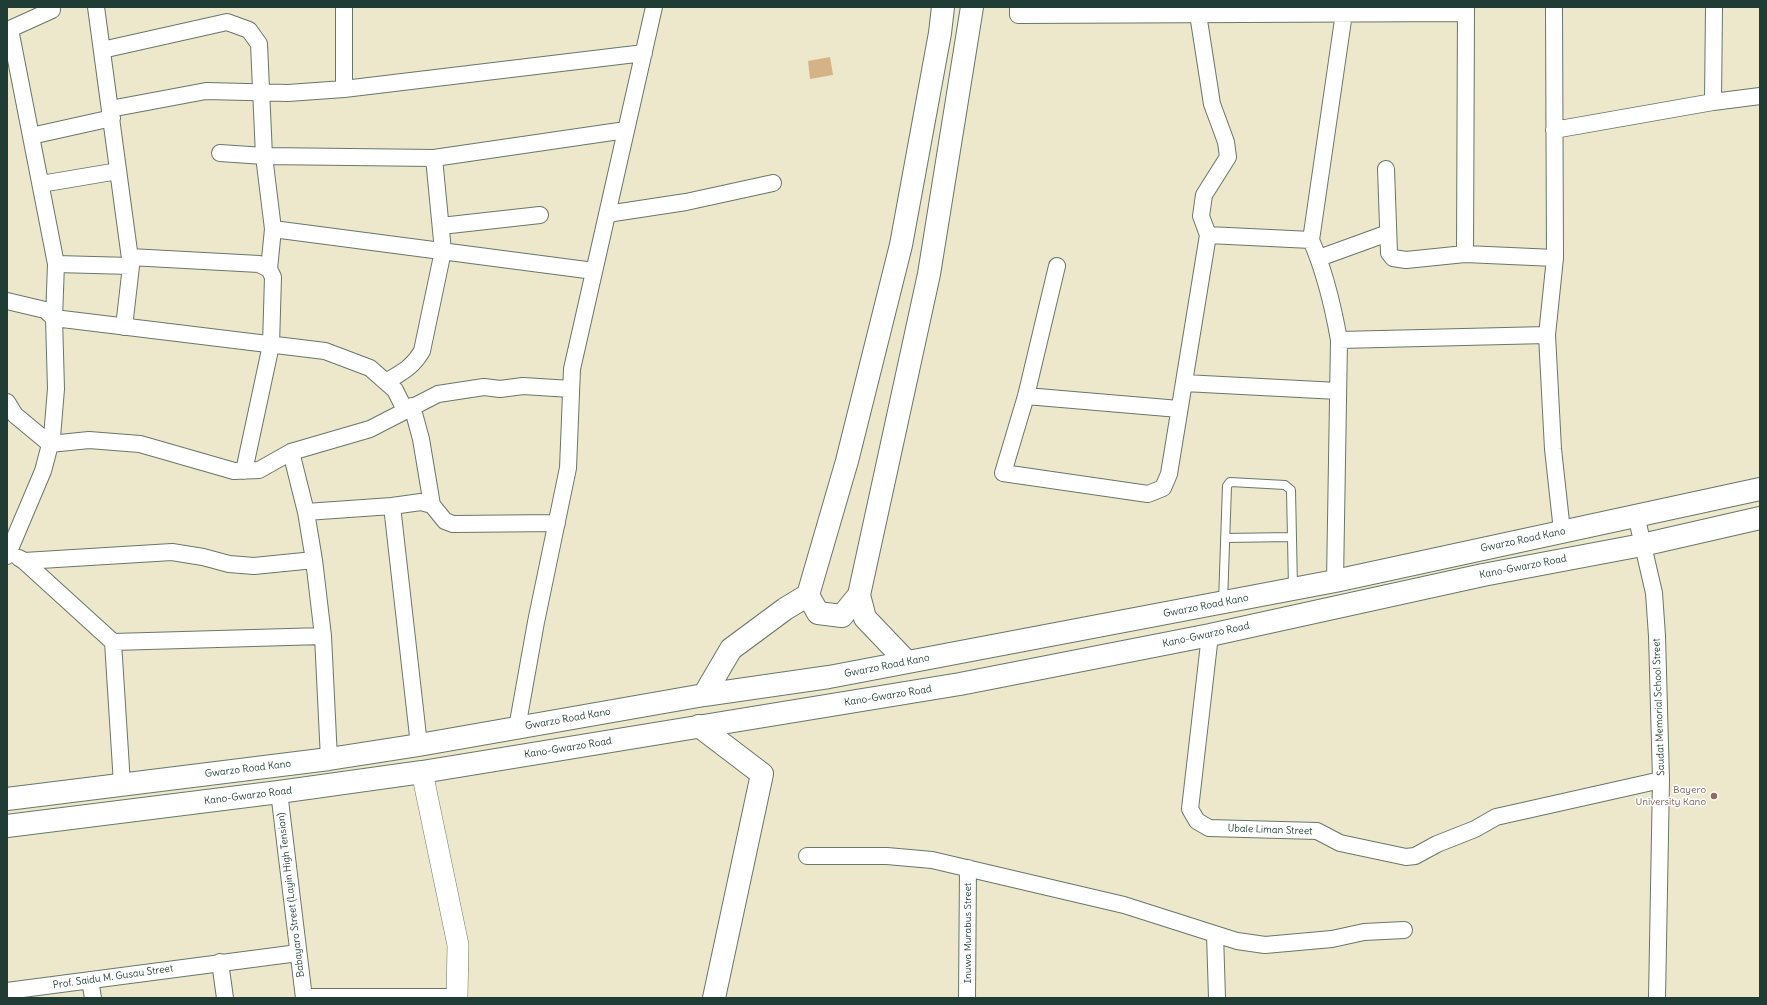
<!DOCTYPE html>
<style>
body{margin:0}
#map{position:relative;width:1767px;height:1005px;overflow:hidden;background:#ede7cb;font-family:Delius,sans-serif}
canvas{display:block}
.frame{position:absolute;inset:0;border:8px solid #1f3d34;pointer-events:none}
</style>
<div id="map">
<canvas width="1767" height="1005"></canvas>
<div class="frame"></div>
</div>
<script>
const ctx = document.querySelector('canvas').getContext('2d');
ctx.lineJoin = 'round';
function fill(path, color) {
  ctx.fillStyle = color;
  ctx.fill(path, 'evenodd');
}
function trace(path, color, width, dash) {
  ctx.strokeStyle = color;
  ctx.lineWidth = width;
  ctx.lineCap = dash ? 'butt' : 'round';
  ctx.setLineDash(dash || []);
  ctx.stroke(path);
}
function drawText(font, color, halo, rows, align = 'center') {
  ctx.font = font + ' Delius,sans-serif';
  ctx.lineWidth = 3;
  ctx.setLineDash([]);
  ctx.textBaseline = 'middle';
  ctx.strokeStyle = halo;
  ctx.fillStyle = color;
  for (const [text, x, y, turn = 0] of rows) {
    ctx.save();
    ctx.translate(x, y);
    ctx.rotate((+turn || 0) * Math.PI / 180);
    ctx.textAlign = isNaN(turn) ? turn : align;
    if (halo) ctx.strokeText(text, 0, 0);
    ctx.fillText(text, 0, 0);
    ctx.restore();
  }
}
fill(new Path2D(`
 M830,57L833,75L810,79L808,61Z`), '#d6b387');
const service = new Path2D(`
 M1225,538L1291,537
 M1223,602L1227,486L1230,482L1285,485L1291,490L1293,588`);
const minor = new Path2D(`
 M51,7L52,10L10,29L56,264L54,318L325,351L370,368L395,390L405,410
 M96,7L131,266L124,327
 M1018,7V15L1466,13
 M1554,7L1555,258L1547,335L1553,449L1562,531
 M102,50L227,22L249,30L259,44L264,156L273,229L269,269
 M344,89V7
 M1713,102L1714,7
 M110,109L206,91L288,93L344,89L644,53
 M1554,130L1713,102L1760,96
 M31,136L112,118
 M220,153L264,156L434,158L626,130
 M1386,169L1389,253L1393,258L1406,260L1465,254L1555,258
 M41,184L118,171
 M607,214L686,202L773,183
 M441,226L540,215
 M273,229L594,271
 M1208,235L1311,240
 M1465,254L1466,7
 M130,257L259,264L269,269L273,277L271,345L244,471
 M1319,258L1388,233
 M56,264L131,266
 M1057,266L1026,396L1003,473L1148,494L1163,488L1169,474L1208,235L1201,216L1204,195L1228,157L1226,142L1212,104L1198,14L1199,7
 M7,301L45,310L54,318L56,389L52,437L43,471L7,556
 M1339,340L1547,335
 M386,382C402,372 412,368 422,351L443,251L434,158
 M1184,383L1338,391
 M1026,396L1179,409
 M7,402L15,415L50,444L89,440L140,444L234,471L259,470L291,452L370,429L438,394L484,387L500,389L523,386L571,389
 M412,406L421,439L432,505
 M291,452L306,512L314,560L323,636L329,759
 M392,506L419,745
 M306,512L392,506L421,502L432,505L445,521L453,524L557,523
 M1636,515L1654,593L1657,636L1661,780L1657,998
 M19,558L24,561L113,642L122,784
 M24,561L172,552L203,557L229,564L254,566L314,560
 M1335,581L1339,340C1333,306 1325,272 1311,240L1344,13
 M1210,635L1190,809L1197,821L1209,828L1317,831L1340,843L1406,857L1415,856L1437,844L1475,829L1496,817L1661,780
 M113,642L323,636
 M517,728L536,622L568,468L572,369L654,7
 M279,792L304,998
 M807,856H887L932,860L1124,905L1215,934L1217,998
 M1215,934L1237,941L1265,945L1332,939L1364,932L1404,930
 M220,962L225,998
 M90,980L93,998
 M7,991L298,953
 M304,997H458
 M967,998L968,868`);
const tertiary = new Path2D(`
 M422,772L458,945L457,998`);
const primary = new Path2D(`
 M808,595L818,613L842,616L859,595
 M907,662L865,618L859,595L929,274L972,7
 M704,695L731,649L785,609L808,595L847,461L901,245L940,33L943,7
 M699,726L762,774L714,998
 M7,799L329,759L419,745L704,695L829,677L1335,581L1760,489
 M7,826L279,792L422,772L960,684L1210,635L1483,575L1642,545L1760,518`);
trace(service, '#677869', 10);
trace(minor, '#677869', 18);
trace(tertiary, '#677869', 22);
trace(primary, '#677869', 24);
trace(service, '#fff', 8);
trace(minor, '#fff', 16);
trace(tertiary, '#fff', 21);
trace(primary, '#fff', 22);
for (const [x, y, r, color] of [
 [1714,796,4,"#8d6e63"]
]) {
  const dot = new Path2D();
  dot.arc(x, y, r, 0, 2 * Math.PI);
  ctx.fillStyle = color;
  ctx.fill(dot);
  trace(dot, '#fff', 1.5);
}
drawText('10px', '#1f3d34', '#fff', [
 ["Gwarzo Road Kano",1523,540,-12],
 ["Kano-Gwarzo Road",1523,567,-11],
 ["Gwarzo Road Kano",1206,606,-11],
 ["Kano-Gwarzo Road",1206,635,-12],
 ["Gwarzo Road Kano",887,666,-11],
 ["Kano-Gwarzo Road",888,696,-9],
 ["Saudat Memorial School Street",1659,707,-92],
 ["Gwarzo Road Kano",568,719,-10],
 ["Kano-Gwarzo Road",568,748,-9],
 ["Gwarzo Road Kano",248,769,-7],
 ["Kano-Gwarzo Road",248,796,-7],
 ["Ubale Liman Street",1270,830,2],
 ["Babayaro Street (Layin High Tension)",291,895,-97],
 ["Inuwa Murabus Street",968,933,-90],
 ["Prof. Saidu M. Gusau Street",113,977,-8]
]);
drawText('10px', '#785e54', '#fff', [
 ["Bayero",1706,790],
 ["University Kano",1706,802]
], 'right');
</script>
